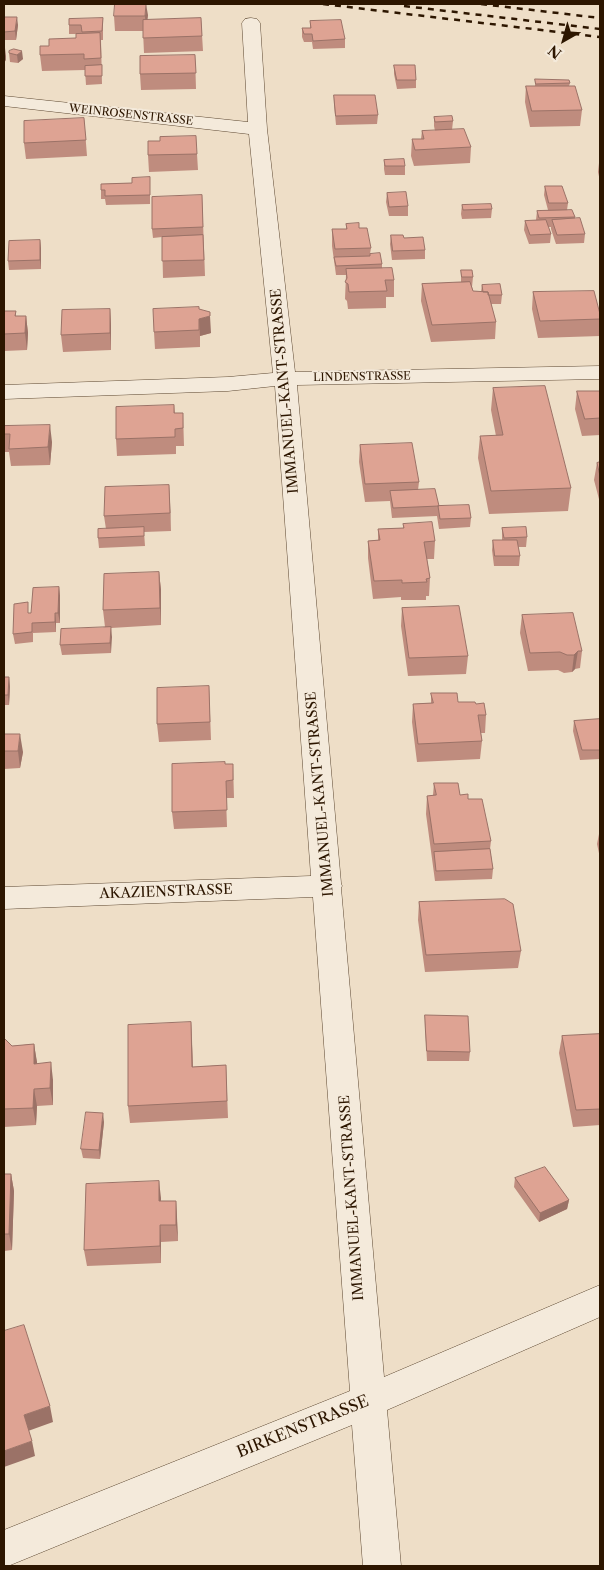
<!DOCTYPE html>
<style>
body{margin:0}
#map{position:relative;width:604px;height:1570px;overflow:hidden;background:#eedec7;font-family:"Libre Caslon Text",serif}
canvas{display:block}
.frame{position:absolute;inset:0;border:5px solid #2d1600;pointer-events:none}
.north{position:absolute;left:539px;top:15px;width:50px;height:50px;-webkit-text-stroke:4px #f4eadb;paint-order:stroke;rotate:218deg;font-size:14px;font-weight:700;line-height:20px;text-align:center;color:#2d1600}
.north::after{content:'';display:block;margin:auto;width:18px;height:22px;background:#2d1600;clip-path:polygon(50% 0,100% 100%,50% 72%,0 100%)}
</style>
<div id="map">
<canvas width="604" height="1570"></canvas>
<div class="frame"></div>
<div class="north">N</div>
</div>
<script>
const ctx = document.querySelector('canvas').getContext('2d');
ctx.lineJoin = 'round';
function trace(path, color, width, dash) {
  ctx.strokeStyle = color;
  ctx.lineWidth = width;
  ctx.lineCap = dash ? 'butt' : 'round';
  ctx.setLineDash(dash || []);
  ctx.stroke(path);
}
function fill(path, color) {
  ctx.fillStyle = color;
  ctx.fill(path, 'evenodd');
}
function drawText(font, color, halo, rows, align = 'center') {
  ctx.font = font + ' "Libre Caslon Text",serif';
  ctx.lineWidth = 4;
  ctx.setLineDash([]);
  ctx.textBaseline = 'middle';
  ctx.strokeStyle = halo;
  ctx.fillStyle = color;
  for (const [text, x, y, turn = 0] of rows) {
    ctx.save();
    ctx.translate(x, y);
    ctx.rotate((+turn || 0) * Math.PI / 180);
    ctx.textAlign = isNaN(turn) ? turn : align;
    if (halo) ctx.strokeText(text, 0, 0);
    ctx.fillText(text, 0, 0);
    ctx.restore();
  }
}
const minor = new Path2D(`
 M251,18L257,19L260,23L267,129L295,372L600,366V379L297,385L341,883L342,886L341,888L384,1377L600,1285V1317L387,1410L401,1566H363L352,1425L8,1566H4V1530L350,1391L313,897L4,909V887L311,876L275,386L228,391L4,399V385L228,377L273,373L249,134L4,106V96L248,122L242,23L245,19Z`);
trace(minor, '#5d4832', 1);
fill(minor, '#f4eadb');
trace(new Path2D(`
 M323,4L600,37
 M481,4L600,18
 M404,6L600,29`), '#2d1600', 2.5, [6, 6]);
fill(new Path2D(`
 M148,15L147,20L201,18L203,51L144,53L143,31H115L114,16Z
 M4,17L18,25L16,40H4Z
 M103,18V40H101L102,84L86,85L85,70L42,71L40,55L49,46L76,38L82,34H69V25Z
 M310,21L345,39V48L313,49L312,42H304L302,37V28H310Z
 M14,49L23,59L18,63L10,62L9,53Z
 M195,55L196,89L141,90L140,74Z
 M394,65L416,80V88L397,89L394,74Z
 M535,79L570,83L569,86L582,110L580,126L530,127L525,102L526,86H535Z
 M334,95L378,115L377,124L336,125L334,104Z
 M434,117L453,121L452,130L471,147L470,163L414,166L411,156L412,139H421L422,131H435L434,126Z
 M84,118L87,156L26,159L24,143Z
 M160,141L197,154L198,170L149,172L148,155Z
 M384,160L405,166V175H385L384,169Z
 M599,163H600V181L598,172Z
 M150,177V204L106,205L105,199H101V184L132,183Z
 M545,186L568,203L567,210L575,217V219L585,234L584,243L556,244L551,229V227H548L551,234L550,243L529,244L524,230L525,221L536,220L537,211L548,210L544,195Z
 M387,193L408,206V216H389L386,202Z
 M202,195L205,276L163,278L162,237L153,238L152,229Z
 M462,205L492,209L491,218L462,219L461,214Z
 M346,224L359,228L371,248L370,254L382,264V268L394,280V297H386V308L348,309L347,301L345,299L346,275H336L332,246V229H346Z
 M391,235L404,238L425,250V259L392,260L390,244Z
 M40,240L41,249V269L9,270L8,261Z
 M461,270L473,277L472,287L473,291L481,292L482,285L502,295L501,304H491L496,322L495,339L431,342L421,301L422,284L461,282Z
 M533,292L600,314V336L538,338L532,309Z
 M110,309L111,326V350L63,352L61,335Z
 M199,309L211,333L200,336V347L155,349L154,332Z
 M4,311H16V316H26L28,333L27,350L4,351Z
 M493,388L571,488L568,511L489,514L478,458L480,436H496L491,410Z
 M577,391H600V435L582,436L575,409Z
 M174,405L175,413H183L184,446H176V454L117,456L116,439Z
 M4,429L52,442L50,465L11,466L9,452H5L4,439Z
 M360,445L419,482L418,490L439,506L471,518L470,527L439,529L437,516L392,518L390,501L365,502L359,462Z
 M600,462V503L594,480L597,463Z
 M169,485L171,531L144,532L145,546L99,548L98,538L106,529L104,516Z
 M403,524L435,541L434,559H427L430,578L429,596H426V600H401V597L373,599L368,558V541L378,540V529L403,528Z
 M502,528L527,537L526,547H518L520,556L519,566H494L492,550L493,540H502Z
 M159,572L161,590V625L111,628V653L62,655L60,645L105,627L103,610Z
 M59,587L60,596V623H56V632L33,633V642L15,644L13,634L29,613H31Z
 M402,608L468,656L466,674L408,676L401,626Z
 M522,615L582,651L580,668L575,669L572,672L564,673L558,670L528,671L520,633Z
 M4,677H9L10,687L9,705H4Z
 M209,686L211,740L159,742L157,724Z
 M431,693L458,702L476,704L486,715L485,733H481L482,741L480,759L417,762L412,722L413,704L431,703Z
 M600,719V759L580,760L573,731L574,721Z
 M4,734L23,752L20,768L4,769Z
 M225,764H233L234,798H226L227,827L174,829L172,812Z
 M434,783L468,799L491,841L490,849L493,869L492,879L435,881L426,814L427,796L433,795Z
 M599,834H600V858L597,844Z
 M419,902L521,951L518,968L425,972L418,920Z
 M425,1015L470,1052L469,1061H427L425,1025Z
 M191,1022L193,1067L226,1065L228,1118L130,1123L128,1106Z
 M600,1034V1125L573,1127L559,1053L562,1036Z
 M4,1039L12,1046L34,1044L37,1064L53,1080V1105L37,1106L36,1125L4,1127Z
 M104,1122L100,1159L83,1158L81,1149Z
 M4,1174H11L14,1191L12,1250L4,1251Z
 M515,1178L569,1200L567,1209L539,1222L514,1187Z
 M161,1198V1201H176L178,1241L161,1242V1263L87,1266L84,1250Z`), '#bf8c7e');
fill(new Path2D(`
 M146,4L148,15L146,31L145,16Z
 M17,17L18,25L16,40L15,31Z
 M4,40L6,56V60L4,63Z
 M22,51L23,59L18,63L17,55Z
 M40,240L41,249V269L40,260Z
 M110,309L111,326V350L110,333Z
 M26,316L28,333L27,350L25,333Z
 M210,316L211,333L200,336L199,319Z
 M50,425L52,442L50,465L48,447Z
 M169,485L170,502L171,531L170,513Z
 M159,572L161,590V625L160,608Z
 M59,587L60,596V623L58,613Z
 M55,613L56,623V632L55,622Z
 M111,627L112,637L111,653L110,643Z
 M578,651L575,669L572,672L574,655Z
 M9,677L10,687L9,705L8,695Z
 M20,734L23,752L20,768L18,751Z
 M191,1022L192,1039L193,1084L192,1067Z
 M34,1044L37,1062L36,1081L34,1064Z
 M51,1062L53,1080V1105L50,1088Z
 M34,1089L37,1106L36,1125L33,1108Z
 M103,1113L104,1122L100,1159L99,1150Z
 M11,1174L14,1191L12,1250L9,1234Z
 M159,1181L161,1198L160,1218L159,1201Z
 M569,1200L567,1209L539,1222L540,1213Z
 M176,1201L177,1217L178,1241L176,1225Z
 M160,1225L161,1242V1263L160,1246Z
 M50,1406L53,1422L28,1431L24,1415Z
 M32,1441L35,1456L4,1467V1451Z`), '#9b7267');
const building = new Path2D(`
 M115,4H146L145,16H114Z
 M4,17H17L15,31L4,32Z
 M103,18L102,31L82,32L81,25H69V19Z
 M201,18L202,36L143,38V20Z
 M341,20L345,39L313,41L312,34H304L302,28H311L310,21Z
 M100,33L101,58L84,59V54L40,55V46H49V39L76,38V34Z
 M14,49L22,51L17,55L9,53V51Z
 M195,55L196,73L140,74V56Z
 M102,65V76H85V66Z
 M394,65H415L416,80H397Z
 M535,79L569,80L570,83L536,84Z
 M526,86H575L582,110L532,111Z
 M334,95H375L378,115L336,116Z
 M452,116L453,121L435,122L434,117Z
 M84,118L86,140L24,143V121Z
 M464,129L471,147L415,150L412,139H424L422,131Z
 M196,136L197,154L148,155V141H160V137Z
 M404,159L405,166H385L384,160Z
 M150,177V195L105,196V190H101V184L132,183V178Z
 M545,186H562L568,203H549Z
 M406,192L408,206L389,207L387,193Z
 M202,195L203,227L152,229V197Z
 M491,204L492,209L463,210L462,205Z
 M572,210L575,217L539,218L537,211Z
 M580,218L585,234L557,235L552,220Z
 M546,220L551,234L530,235L525,221Z
 M359,223V228H367L371,248L335,249L332,229H347L346,224Z
 M203,235L204,260L162,261V237Z
 M391,235H403L404,238L423,237L425,250L393,251Z
 M40,240V260L8,261L9,241Z
 M380,253L382,264L336,266L334,257L370,256V254Z
 M392,268L394,280H385L387,291L349,292L348,284L345,282L347,278L346,269Z
 M461,270H472L473,277H462Z
 M470,282L473,291L488,292L496,322L432,325L422,284Z
 M500,284L502,295H488V292H483L482,285Z
 M594,291L600,314V319L540,321L533,292Z
 M199,307V309L210,312V316L199,319V330L154,332L153,309Z
 M110,309V333L61,335L62,310Z
 M4,311H16L15,316H26L25,333L4,334Z
 M545,386L571,488L491,491L480,436L503,435L493,388Z
 M577,391H600V418L585,419Z
 M174,405V413H183V428L175,429V437L116,439V407Z
 M50,425L48,447L9,449L10,434H4V426Z
 M412,443L419,482L365,484L360,445Z
 M600,462V476L597,463Z
 M169,485L170,513L104,516L105,487Z
 M435,489L439,506L393,508L390,491Z
 M469,505L471,518L440,519L438,506Z
 M432,522L435,541L424,542L430,578L426,579L427,582L402,583V580L374,581L368,541L380,540L378,529L404,528L403,524Z
 M144,527V536L98,538V529Z
 M526,527L527,537L504,538L502,528Z
 M493,540H517L520,556H495Z
 M159,572L160,608L103,610L104,574Z
 M59,587L58,613H55V622L32,623V632L13,634L14,604L28,602V613H31L33,588Z
 M459,606L468,656L409,658L402,608Z
 M573,613L582,651H578L574,655H567L560,652L530,653L522,615Z
 M111,627L110,643L60,645L61,629Z
 M4,677H9L8,695H4Z
 M209,686L210,722L157,724V688Z
 M431,693H457L458,702H475L476,704L484,703L486,715H478L482,741L418,744L413,704L433,703Z
 M600,719V750H582L574,721Z
 M4,734H20L18,751H4Z
 M225,762V764H233V780L226,781L227,810L172,812V764Z
 M434,783H458L460,795L468,794V799H482L491,841L434,844L427,796L436,795Z
 M490,849L493,869L436,871L434,852Z
 M505,899L513,904L521,951L426,955L419,902Z
 M425,1015L468,1016L470,1052L427,1051Z
 M191,1022L192,1067L226,1065L227,1101L128,1106V1025Z
 M600,1034V1109L576,1110L562,1036Z
 M4,1039H5L12,1046L34,1044V1064L51,1062L50,1088L34,1089L33,1108L4,1109Z
 M86,1112L103,1113L99,1150L81,1149Z
 M545,1167L569,1200L540,1213L515,1178Z
 M4,1174H11L9,1234H4Z
 M159,1181V1201H176V1225H160V1246L84,1250L86,1184Z
 M24,1325L50,1406L24,1415L32,1441L4,1451V1331Z`);
fill(building, '#dea393');
trace(building, '#9b7267', 1);
drawText('11px', '#2d1600', '#f4eadb', [
 ["WEINROSENSTRASSE",131,115,6],
 ["LINDENSTRASSE",362,377,-1]
]);
drawText('14px', '#2d1600', '#f4eadb', [
 ["IMMANUEL-KANT-STRASSE",285,391,-95],
 ["IMMANUEL-KANT-STRASSE",320,794,-95],
 ["AKAZIENSTRASSE",166,892,-2],
 ["IMMANUEL-KANT-STRASSE",352,1198,-94]
]);
drawText('16px', '#2d1600', '#f4eadb', [
 ["BIRKENSTRASSE",303,1427,-22]
]);
</script>
